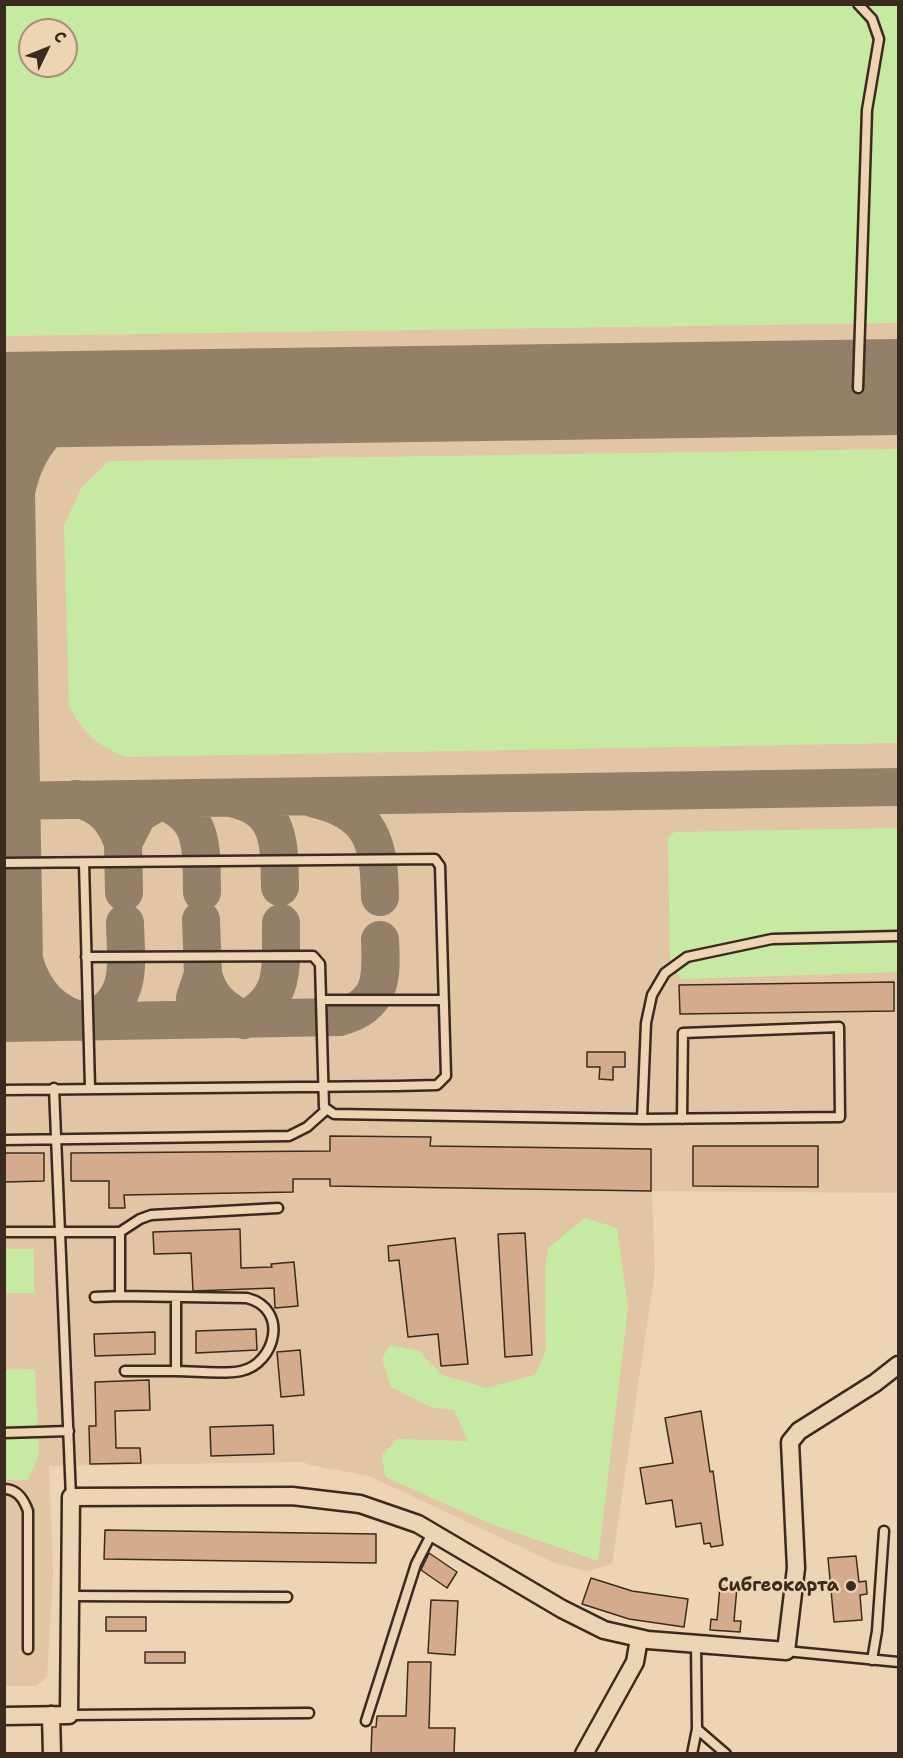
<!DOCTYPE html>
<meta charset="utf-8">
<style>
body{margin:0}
#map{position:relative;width:903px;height:1758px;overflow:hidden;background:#ecd4b4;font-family:"Shantell Sans",sans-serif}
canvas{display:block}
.frame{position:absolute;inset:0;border:6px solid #3b2a1e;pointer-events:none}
.north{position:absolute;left:18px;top:18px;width:60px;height:60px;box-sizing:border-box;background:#ecd4b4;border:2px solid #a59078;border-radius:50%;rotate:47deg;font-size:16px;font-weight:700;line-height:24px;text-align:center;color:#3b2a1e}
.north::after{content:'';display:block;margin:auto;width:21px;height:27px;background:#3b2a1e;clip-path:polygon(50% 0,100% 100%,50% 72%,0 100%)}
</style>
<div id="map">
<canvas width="903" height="1758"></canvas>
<div class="frame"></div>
<div class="north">С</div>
</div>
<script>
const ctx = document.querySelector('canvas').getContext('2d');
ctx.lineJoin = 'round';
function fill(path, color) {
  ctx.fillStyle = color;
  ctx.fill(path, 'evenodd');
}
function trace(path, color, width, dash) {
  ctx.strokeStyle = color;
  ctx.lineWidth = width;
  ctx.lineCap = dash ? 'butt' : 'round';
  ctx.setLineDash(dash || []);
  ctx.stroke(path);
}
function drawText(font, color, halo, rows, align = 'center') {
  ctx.font = font + ' "Shantell Sans",sans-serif';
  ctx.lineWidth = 4.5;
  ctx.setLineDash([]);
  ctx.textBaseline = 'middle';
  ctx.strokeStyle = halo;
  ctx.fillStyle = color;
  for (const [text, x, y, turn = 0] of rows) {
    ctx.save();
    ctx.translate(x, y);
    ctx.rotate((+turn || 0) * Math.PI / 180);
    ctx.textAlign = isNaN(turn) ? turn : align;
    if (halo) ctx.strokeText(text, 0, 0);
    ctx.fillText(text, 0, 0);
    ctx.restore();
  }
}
fill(new Path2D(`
 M4,5H898V1193L652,1191L655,1270L612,1564L588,1571L557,1564L369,1476L310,1465L303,1462L49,1466L53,1574L47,1677L36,1686H5ZM30,30H66V66H30Z`), '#e2c5a5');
fill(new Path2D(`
 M4,5H898V323L5,336ZM30,30H66V66H30Z
 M898,449V743L125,757C100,747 81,731 69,706L64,526L81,488L109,461Z
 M898,828V972L681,979L670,961L668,839L674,832Z
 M585,1218L617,1228L628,1307L598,1561L491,1524L385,1477L382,1455L397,1439L468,1441L454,1410L430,1407L391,1387L382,1358L390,1345L419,1351L442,1375L486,1388L535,1375L546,1350L545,1267L548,1248Z
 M5,1249H34V1293H5Z
 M35,1369L39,1455L28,1480H5L4,1370Z`), '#c7eaa3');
trace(new Path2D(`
 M4,453L10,462L16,492L24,960
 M16,492C26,444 54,411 102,398
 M231,798C282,808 279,845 280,887
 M76,799C101,803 115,820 123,843L138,814L163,799
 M155,799C206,812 201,849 202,892
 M315,799C373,812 379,844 380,897
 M4,801L898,787
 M123,843L124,892
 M203,974C209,998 222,1009 244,1020C288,997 280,966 281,923
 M195,998L203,974L201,920
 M4,1003L16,989L24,960C34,994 53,1015 88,1022C134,1000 126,967 125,923
 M4,1023L339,1017C382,1006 382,978 380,940`), '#947f69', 38);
trace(new Path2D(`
 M4,400L898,387`), '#947f69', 96);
const building = new Path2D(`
 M894,982V1011L680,1014L679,985Z
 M587,1052H625V1067H613V1080L599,1079L600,1067H587Z
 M330,1136L431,1137L430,1146L651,1149V1191L330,1186V1179H293V1192L124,1195L125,1208H109V1181H71V1153L330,1151Z
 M693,1146H818V1187L693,1186Z
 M4,1153H44V1181L4,1182Z
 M240,1229L241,1268L272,1267L271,1264L294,1262L298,1306L275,1308L274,1288L193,1291L191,1253L154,1254L153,1232Z
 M525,1233L532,1355L505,1357L498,1234Z
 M455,1238L468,1364L441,1366L438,1334L408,1337L399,1260L389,1261L388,1246Z
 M256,1329L257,1350L196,1353V1331Z
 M155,1332V1354L95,1356L94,1334Z
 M300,1350L304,1395L281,1397L277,1352Z
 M149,1380L150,1410L115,1411L116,1448H140L141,1463L90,1464L89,1426H96L95,1382Z
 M701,1411L710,1472L713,1471L723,1545L711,1547L710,1543L704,1544L701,1523L676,1527L672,1500L646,1504L640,1468L673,1463L665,1418Z
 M273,1425L274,1454L211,1456L210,1427Z
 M105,1530L376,1534V1563L104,1559Z
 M429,1553L457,1572L447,1588L421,1570Z
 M856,1556L859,1582L866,1581L867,1594L860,1595L862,1620L834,1622L828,1558Z
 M591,1578L632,1591L688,1599L684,1627L629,1619L582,1604Z
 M720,1586L737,1587L734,1621H741L740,1632L710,1630L711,1619L717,1620Z
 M431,1600L458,1601L455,1655L428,1653Z
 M106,1617H146V1631H106Z
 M145,1652H185V1663H145Z
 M408,1662H431L429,1728H455L454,1754H371L372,1727H376L377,1716H406Z`);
fill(building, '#d4ac8d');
trace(building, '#3b2a1e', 1.5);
const lane = new Path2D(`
 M858,4L872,19L879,39L867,110L858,388
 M4,863L435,859L440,866L446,1076L437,1085L397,1086L4,1090
 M84,863L90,1087
 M86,957L313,956L320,964L324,1107L334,1114L642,1119
 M322,1000H443
 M54,1088L71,1497
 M682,1119L683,1033L839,1027L840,1117L642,1119L646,1023L652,995L665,973L687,957L772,939L898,936
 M4,1140L289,1136L307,1127L326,1110
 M4,1232H120L140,1219L151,1215L278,1208
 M120,1232V1296L247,1298C290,1309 275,1364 241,1371C222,1375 196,1371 176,1371V1297
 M95,1297L120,1296
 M125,1371H176
 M4,1433L69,1431
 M4,1489C18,1489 24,1500 28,1511V1649
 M70,1596L287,1597
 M696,1644L697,1729L726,1754
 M786,1651L898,1662
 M872,1660L877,1631L884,1531
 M69,1715L309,1713
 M366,1721L416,1564L432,1533
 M692,1754L697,1729`);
const street = new Path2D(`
 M51,1715L52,1754
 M4,1716L69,1715L71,1497L292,1496L360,1504L418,1524L562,1609L604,1630L648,1640L786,1651L796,1568L790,1442L799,1431L875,1383L898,1365
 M584,1754L635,1662L639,1639`);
trace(lane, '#3b2a1e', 13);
trace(street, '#3b2a1e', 21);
trace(lane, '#ecd4b4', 8);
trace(street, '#ecd4b4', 16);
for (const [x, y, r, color] of [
 [851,1586,6,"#3b2a1e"]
]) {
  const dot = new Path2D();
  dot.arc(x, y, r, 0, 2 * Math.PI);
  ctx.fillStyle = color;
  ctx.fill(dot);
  trace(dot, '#ecd4b4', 2);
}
drawText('bold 18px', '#3b2a1e', '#ecd4b4', [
 ["Сибгеокарта",839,1586]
], 'right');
</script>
